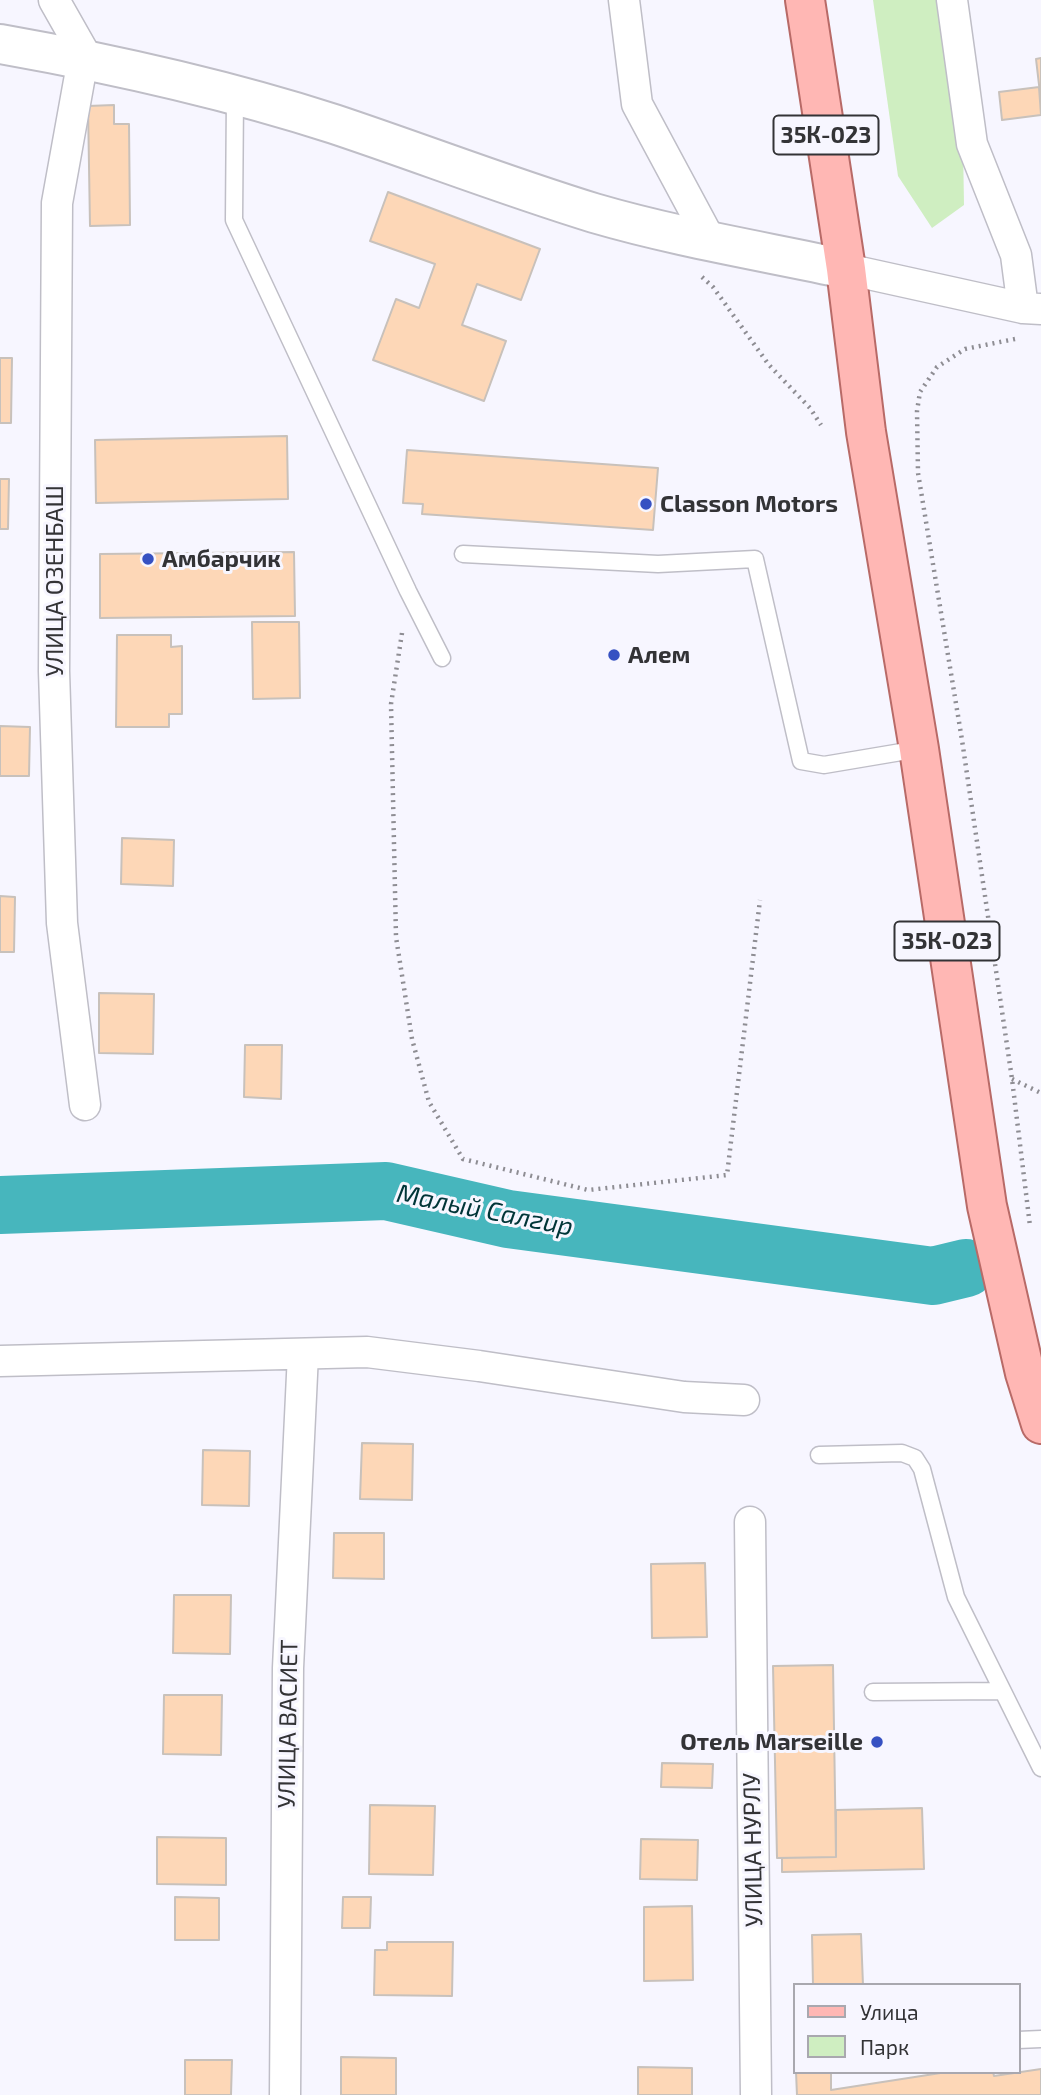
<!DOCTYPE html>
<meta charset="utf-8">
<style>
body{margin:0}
#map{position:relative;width:1041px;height:2095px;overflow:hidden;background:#f7f6ff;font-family:"Exo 2",sans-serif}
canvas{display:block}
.legend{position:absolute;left:793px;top:1983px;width:228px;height:91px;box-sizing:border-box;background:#f7f6ff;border:2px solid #a9a8af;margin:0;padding:9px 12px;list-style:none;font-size:21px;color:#333336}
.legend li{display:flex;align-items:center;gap:14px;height:35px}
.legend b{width:35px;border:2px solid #a9a8af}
</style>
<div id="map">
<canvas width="1041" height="2095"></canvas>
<ul class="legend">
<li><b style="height:9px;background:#ffb7b4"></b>Улица</li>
<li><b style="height:19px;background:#cfeec1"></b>Парк</li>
</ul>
</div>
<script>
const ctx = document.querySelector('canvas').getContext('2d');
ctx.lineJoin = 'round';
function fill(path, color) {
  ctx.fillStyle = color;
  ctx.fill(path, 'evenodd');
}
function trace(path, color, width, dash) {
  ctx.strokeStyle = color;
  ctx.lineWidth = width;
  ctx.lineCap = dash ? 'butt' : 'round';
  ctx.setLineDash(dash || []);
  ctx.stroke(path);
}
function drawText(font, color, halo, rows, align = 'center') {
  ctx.font = font + ' "Exo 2",sans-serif';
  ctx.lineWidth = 6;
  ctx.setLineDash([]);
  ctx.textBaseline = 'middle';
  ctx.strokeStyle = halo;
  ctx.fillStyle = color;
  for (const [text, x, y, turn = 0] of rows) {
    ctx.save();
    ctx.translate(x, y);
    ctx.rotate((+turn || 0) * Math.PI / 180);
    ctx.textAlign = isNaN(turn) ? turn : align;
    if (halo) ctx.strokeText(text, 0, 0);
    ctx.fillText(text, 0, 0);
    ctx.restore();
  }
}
fill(new Path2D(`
 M873,0H942L963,145L964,205L932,228L898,176Z`), '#cfeec1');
trace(new Path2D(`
 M0,1205L386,1191L508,1219L933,1276L966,1268`), '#47b6bd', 58);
const building = new Path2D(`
 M1041,58V102L1036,59Z
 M1039,87L1041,115L1002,120L999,92Z
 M114,105V124H129L130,225L90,226L88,106Z
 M388,192L540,249L521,300L477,284L462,325L506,341L484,401L373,360L396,299L419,308L435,264L370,241Z
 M0,358H12L11,423H0Z
 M287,436L288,499L96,503L95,440Z
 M407,450L658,468L653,530L422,514L423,504L403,503Z
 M0,479H9L8,529H0Z
 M294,552L295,616L100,618V554Z
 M252,622H299L300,698L253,699Z
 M117,635H171V647L182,646V714H169V727H116Z
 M0,726L30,727L29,776H0Z
 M122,838L174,840L173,886L121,884Z
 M0,896L15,897L14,952H0Z
 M99,993L154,994L153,1054L99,1053Z
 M245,1045H282L281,1099L244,1097Z
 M362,1443L413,1444L412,1500L360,1499Z
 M203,1450L250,1451L249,1506L202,1505Z
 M334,1533H384V1579L333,1578Z
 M705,1563L707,1637L652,1638L651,1564Z
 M174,1595H231L230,1654L173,1653Z
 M833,1665L836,1857L777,1858L773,1666Z
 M164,1695H222L221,1755L163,1754Z
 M662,1763L713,1764L712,1788L661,1787Z
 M370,1805L435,1806L433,1875L369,1874Z
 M922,1808L924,1869L782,1872V1858L836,1857V1810Z
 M157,1837L226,1838V1885L157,1884Z
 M641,1839L698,1840L697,1880L640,1879Z
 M175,1897L219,1898V1940H175Z
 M343,1897H371L370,1928H342Z
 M692,1906L693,1980L644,1981V1907Z
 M861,1934L863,1985H813L812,1935Z
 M387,1942H453L452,1996L374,1995L375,1950H387Z
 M341,2057L396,2058V2095H341Z
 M185,2060H232L231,2095H185Z
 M638,2067L692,2068V2095H638Z
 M1041,2069V2095H797L796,2072H831V2090L947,2072H993L994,2076Z`);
fill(building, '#fdd7b7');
trace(building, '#c8c1bb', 2);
const lane = new Path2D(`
 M235,96L234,220L408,591L442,658
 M463,554L658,564L755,559L801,761L824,765L919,749
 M819,1455L902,1453L915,1458L922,1469L956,1597L1041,1768
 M873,1692L1001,1691
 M1018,2040L1041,2039`);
const street = new Path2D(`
 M54,0L88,60
 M624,0L637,104L710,240
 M952,0L972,144L1016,255L1023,308
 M83,59L57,203L54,671L62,923L85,1105
 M846,269L1023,308L1041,309
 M0,1361L367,1352L479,1366L684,1397L744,1400
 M750,1522L756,2095
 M285,2095L288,1668L303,1354`);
const secondary = new Path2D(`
 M0,44C113,64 225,89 334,124C421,153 506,186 594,213C676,237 762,251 846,269`);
const primary = new Path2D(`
 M805,0L846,269L866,432L919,749L987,1206L1025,1373L1041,1424`);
trace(lane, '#bfbec7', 19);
trace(street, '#bfbec7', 33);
trace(secondary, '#bfbec7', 42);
trace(primary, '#b86a67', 42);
trace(new Path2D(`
 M702,277L713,287L769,365L810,408L821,425
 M1015,339L965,349L937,367L920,392L917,411L918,473L962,740L1012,1079L1030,1226
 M402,633L391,704L396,937L412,1039L429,1102L463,1159L588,1190L727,1175L760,900
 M1012,1079L1041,1093`), '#8e8d93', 4.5, [2, 5]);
trace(lane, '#fff', 16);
trace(street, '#fff', 30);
trace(secondary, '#fff', 38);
trace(primary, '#ffb7b4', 38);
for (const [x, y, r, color] of [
 [646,504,7,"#3651c2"],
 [148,559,7,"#3651c2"],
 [614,655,7,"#3651c2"],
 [877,1742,7,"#3651c2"]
]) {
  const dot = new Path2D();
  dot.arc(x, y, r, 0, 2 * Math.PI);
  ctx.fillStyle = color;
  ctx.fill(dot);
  trace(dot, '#f7f6ff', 2.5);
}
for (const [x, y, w] of [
 [826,135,105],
 [947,941,105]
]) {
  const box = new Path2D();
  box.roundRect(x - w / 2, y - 19.5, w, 39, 5);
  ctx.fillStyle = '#f7f6ff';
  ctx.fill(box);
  trace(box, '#333336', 2);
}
drawText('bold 23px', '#333336', null, [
 ["35К-023",826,135],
 ["35К-023",947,941]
]);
drawText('bold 24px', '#333336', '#f7f6ff', [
 ["Classon Motors",660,504],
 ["Амбарчик",162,559],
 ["Алем",628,655],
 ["Отель Marseille",863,1742,"right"]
], 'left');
drawText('24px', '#333336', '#f7f6ff', [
 ["УЛИЦА ОЗЕНБАШ",55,581,-90],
 ["УЛИЦА ВАСИЕТ",288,1724,-89],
 ["УЛИЦА НУРЛУ",753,1850,-91]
]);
drawText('italic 26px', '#003538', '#f7f6ff', [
 ["Малый Салгир",485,1210,11]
]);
</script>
